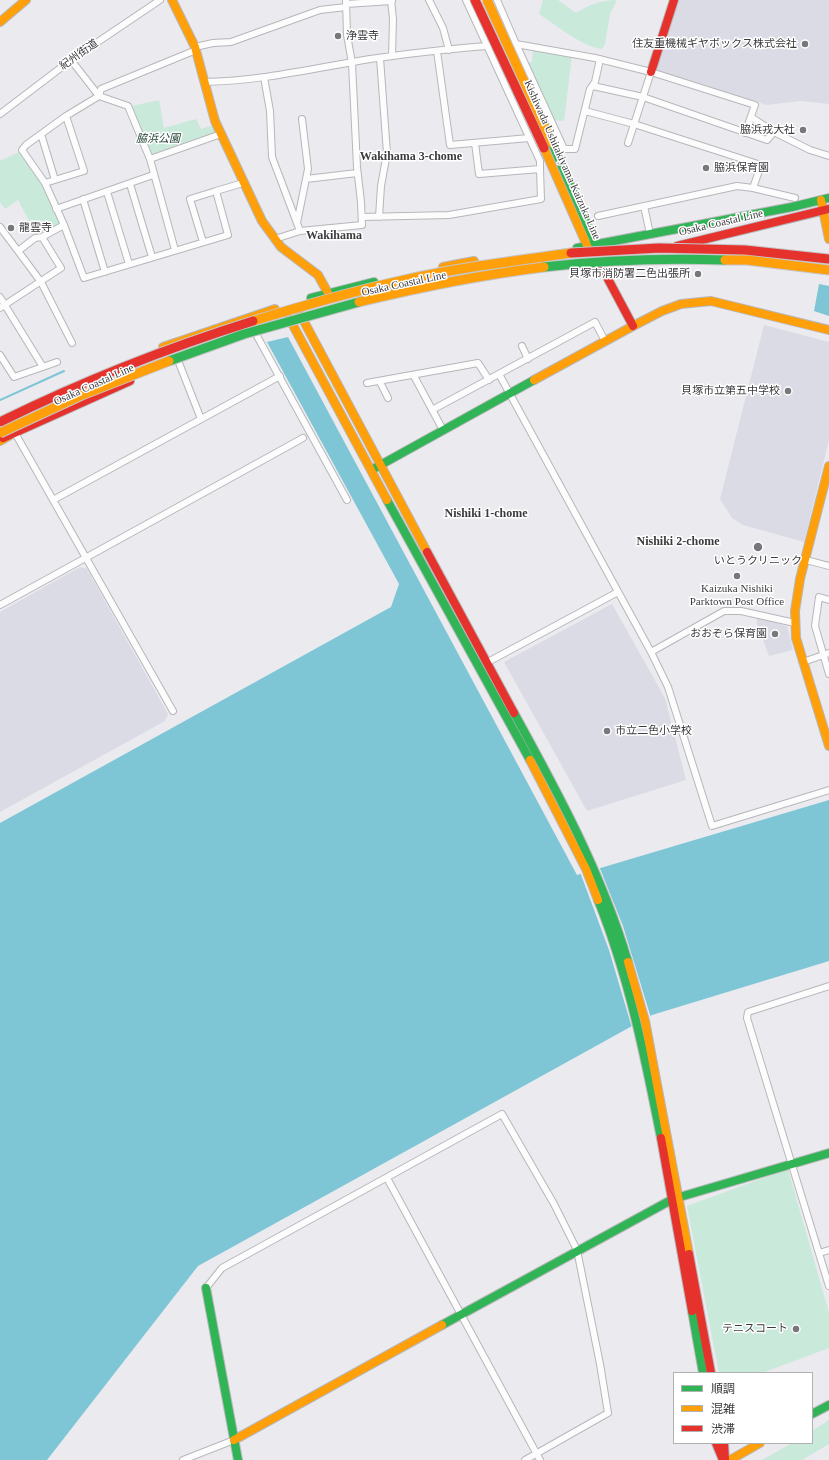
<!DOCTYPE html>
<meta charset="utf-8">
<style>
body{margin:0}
#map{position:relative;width:829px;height:1460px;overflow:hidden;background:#eaeaef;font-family:"Times New Roman","Noto Sans JP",serif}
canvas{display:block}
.legend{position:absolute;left:673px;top:1372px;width:140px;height:72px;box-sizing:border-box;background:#fff;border:1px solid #b1b1b2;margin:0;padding:5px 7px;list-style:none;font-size:12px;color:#3b3b3e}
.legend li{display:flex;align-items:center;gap:8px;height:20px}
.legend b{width:20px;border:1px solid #b1b1b2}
</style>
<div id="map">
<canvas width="829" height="1460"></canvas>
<ul class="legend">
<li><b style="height:5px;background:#30b455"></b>順調</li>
<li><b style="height:5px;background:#ff9f0a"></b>混雑</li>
<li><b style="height:5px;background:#e5322d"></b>渋滞</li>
</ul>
</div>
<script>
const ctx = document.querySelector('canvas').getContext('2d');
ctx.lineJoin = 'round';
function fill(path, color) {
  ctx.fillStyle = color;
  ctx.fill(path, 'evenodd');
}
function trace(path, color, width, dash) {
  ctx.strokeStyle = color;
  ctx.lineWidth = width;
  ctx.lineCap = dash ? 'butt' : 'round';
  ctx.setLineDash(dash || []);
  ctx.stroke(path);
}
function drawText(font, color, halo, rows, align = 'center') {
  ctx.font = font + ' "Times New Roman","Noto Sans JP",serif';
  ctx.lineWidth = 3;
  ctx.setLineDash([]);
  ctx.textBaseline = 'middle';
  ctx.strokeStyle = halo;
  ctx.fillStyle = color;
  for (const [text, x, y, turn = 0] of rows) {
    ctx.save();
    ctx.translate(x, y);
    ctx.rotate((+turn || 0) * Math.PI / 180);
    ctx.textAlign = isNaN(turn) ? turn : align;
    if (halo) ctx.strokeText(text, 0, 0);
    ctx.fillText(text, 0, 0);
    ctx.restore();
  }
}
fill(new Path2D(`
 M676,0H829V104L801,101L767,105L655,70Z
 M764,325L829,342V440L804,542L743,525L732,518L720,499Z
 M80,567L87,569L168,714L165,721L0,812V612Z
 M612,604L665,698L686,780L587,811L504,662Z
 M757,617L787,626L793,650L769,656L757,624Z`), '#dbdbe6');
fill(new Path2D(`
 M543,0H558L576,13C589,5 601,0 617,0L610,14L605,44L602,49C583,47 556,25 539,14Z
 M533,48L572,55L564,121L554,120L528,62H532Z
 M159,100L164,128L196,119L201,129L213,125L217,133L151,156L132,106Z
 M751,119L772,132L767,139L746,132Z
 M19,152L41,184L60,223L37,235L18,200L5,209L0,202V161Z
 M788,1169L829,1313V1348L762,1373H719L687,1206Z
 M829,1420V1444L802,1460H762L792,1443H812V1431Z`), '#c9e9db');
fill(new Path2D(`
 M819,284L829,286V316L814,311Z
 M288,337L577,875L829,800V961L652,1015L198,1266L47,1460H0V823L391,607L399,584L267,342Z`), '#7ec6d6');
fill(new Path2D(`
 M599,866L623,926L651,1018L632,1028L609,950L580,872Z`), '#eaeaef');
trace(new Path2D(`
 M0,400L64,371`), '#7ec6d6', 2);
const street = new Path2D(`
 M391,0L393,19L392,56
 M429,0L443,28L449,50
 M466,0L540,161V169L479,174L475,143
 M497,0L516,44L595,58L651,72L628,143
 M346,4L392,1
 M195,47L213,43L231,42L320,10L346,7
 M437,51L450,145L529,138
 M71,60L99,96
 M651,72L755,105L745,133
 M264,77L270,111L272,157L300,231
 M204,82C261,81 315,68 370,59C418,52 467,47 516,44L564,149H575L590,89L595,82L600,59
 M593,86L643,97L767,140L774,132L810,150L829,156
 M99,96L101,89L196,50
 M585,111L634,124L761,165L753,188
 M0,114L71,60L160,0
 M751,117L774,132
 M41,134L55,180
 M150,159L221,134
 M306,179L357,173
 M45,183L84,171L66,116
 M130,184L152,257
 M107,192L129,264
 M83,199L105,272
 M644,206L650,234
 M56,209L153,175
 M598,216L737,186L753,188L795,198
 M362,217L449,215L541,199L540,169
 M379,217L381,186L387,153L380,58
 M297,223L308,169L302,119
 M0,227L18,251L35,238L42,237
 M275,239L300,231L362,225L361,202L357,167L352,63L347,35L346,0
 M203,242L190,199L216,191
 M175,250L150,159L128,106L99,96L66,116L26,145L22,150L45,183L64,225L84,278L228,235L216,191L243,183
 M18,251L41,282L72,343
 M0,297L43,367
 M0,308L61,268L42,237L64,225
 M257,336L347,500
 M522,346L528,359
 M0,355L14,377L57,362
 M179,363L201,419
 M499,374L651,652L668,687L712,826L829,790
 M414,376L443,430
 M380,382L388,398
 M367,383L478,363L489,380
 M432,410L595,322L605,341
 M15,433L173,711
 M53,500L280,376
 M806,560L829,566
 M829,600L819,597L815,626L829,674
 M0,605L303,438
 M651,652L724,611H741L795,623
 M488,662L618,592
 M803,662L829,653
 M829,986L748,1012L747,1018L829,1286
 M387,1178L540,1460
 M819,1253L829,1250
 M206,1288L222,1268L502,1114L554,1204L577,1250L600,1364L608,1413L525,1460
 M183,1460L234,1440`);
const fast = new Path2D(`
 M552,143L598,250
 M577,248L792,207L829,198
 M311,298L374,282
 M375,468L534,380
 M387,500L530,760
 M514,713C558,793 602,874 628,962
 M598,900C629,977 645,1057 661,1138
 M206,1288L238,1460
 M692,1311L703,1373
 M442,1325L673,1199L829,1153
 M812,1414L829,1405`);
const slow = new Path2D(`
 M172,0L195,47L215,121L262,221L281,247L318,275L328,293
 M0,22L26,0
 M544,148L589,250
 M821,200L829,239
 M443,267L474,261
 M300,314L427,552
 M288,316L387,500
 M163,347L275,309
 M534,380L633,326L662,311L681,304L711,301L829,330
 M0,441L9,436
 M829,466L800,579L795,611L796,638L829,746
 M530,760L586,869L598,900
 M628,962L645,1021L689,1254
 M234,1440L442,1325
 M730,1460L760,1443`);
const jam = new Path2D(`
 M651,72L674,0
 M677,246L829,209
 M600,264L633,326
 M3,438L130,381
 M427,552L514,713
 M661,1138L692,1311
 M689,1254L711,1373
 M716,1443L723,1460
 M724,1443L725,1460`);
trace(street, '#b7b7bb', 8);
trace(fast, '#b7b7bb', 10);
trace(slow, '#b7b7bb', 10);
trace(jam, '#b7b7bb', 10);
trace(street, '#fcfcfd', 6);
trace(fast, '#30b455', 8);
trace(slow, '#ff9f0a', 8);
trace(jam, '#e5322d', 8);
const fastBridge = new Path2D(`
 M544,267C604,260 664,258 725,260
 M169,361L244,334L359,302`);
const slowBridge = new Path2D(`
 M487,0L552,143
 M725,260H747L829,270
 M359,302C420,287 481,275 544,267
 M253,321C302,306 350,292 400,281C456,268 513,261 571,253
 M0,433L82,395L169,361`);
const jamBridge = new Path2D(`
 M475,0L544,148
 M571,253L659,248L745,250L829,259
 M0,422C81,382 167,348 253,321`);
trace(fastBridge, '#c5c5c8', 11, []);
trace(slowBridge, '#c5c5c8', 11, []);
trace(jamBridge, '#c5c5c8', 11, []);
trace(fastBridge, '#30b455', 9);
trace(slowBridge, '#ff9f0a', 9);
trace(jamBridge, '#e5322d', 9);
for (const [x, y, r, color] of [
 [338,36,4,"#78787c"],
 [805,44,4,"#78787c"],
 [803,130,4,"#78787c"],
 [706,168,4,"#78787c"],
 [11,228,4,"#78787c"],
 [698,274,4,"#78787c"],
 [788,391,4,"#78787c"],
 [758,547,5,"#78787c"],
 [737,576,4,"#78787c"],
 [775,634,4,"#78787c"],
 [607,731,4,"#78787c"],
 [796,1329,4,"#78787c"]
]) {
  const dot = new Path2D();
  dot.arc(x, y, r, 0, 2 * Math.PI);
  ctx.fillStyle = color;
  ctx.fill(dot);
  trace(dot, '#fff', 1.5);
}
drawText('11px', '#3b3b3e', '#fff', [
 ["浄雲寺",346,36,"left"],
 ["住友重機械ギヤボックス株式会社",797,44],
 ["脇浜戎大社",795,130],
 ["脇浜保育園",714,168,"left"],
 ["龍雲寺",19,228,"left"],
 ["貝塚市消防署二色出張所",690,274],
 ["貝塚市立第五中学校",780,391],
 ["いとうクリニック",758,561,"center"],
 ["Kaizuka Nishiki",737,589,"center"],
 ["Parktown Post Office",737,602,"center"],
 ["おおぞら保育園",767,634],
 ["市立二色小学校",615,731,"left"],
 ["テニスコート",788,1329]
], 'right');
drawText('11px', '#3b3b3e', '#fff', [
 ["紀州街道",79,55,-35],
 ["Kishiwada Ushitakiyama Kaizuka Line",562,160,66],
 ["Osaka Coastal Line",721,223,-13],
 ["Osaka Coastal Line",404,284,-12],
 ["Osaka Coastal Line",94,385,-24]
]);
drawText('italic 11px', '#1b3f2f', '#fff', [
 ["脇浜公園",158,139]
]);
drawText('bold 12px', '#3b3b3e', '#fff', [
 ["Wakihama 3-chome",411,157],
 ["Wakihama",334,236],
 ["Nishiki 1-chome",486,514],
 ["Nishiki 2-chome",678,542]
]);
</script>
